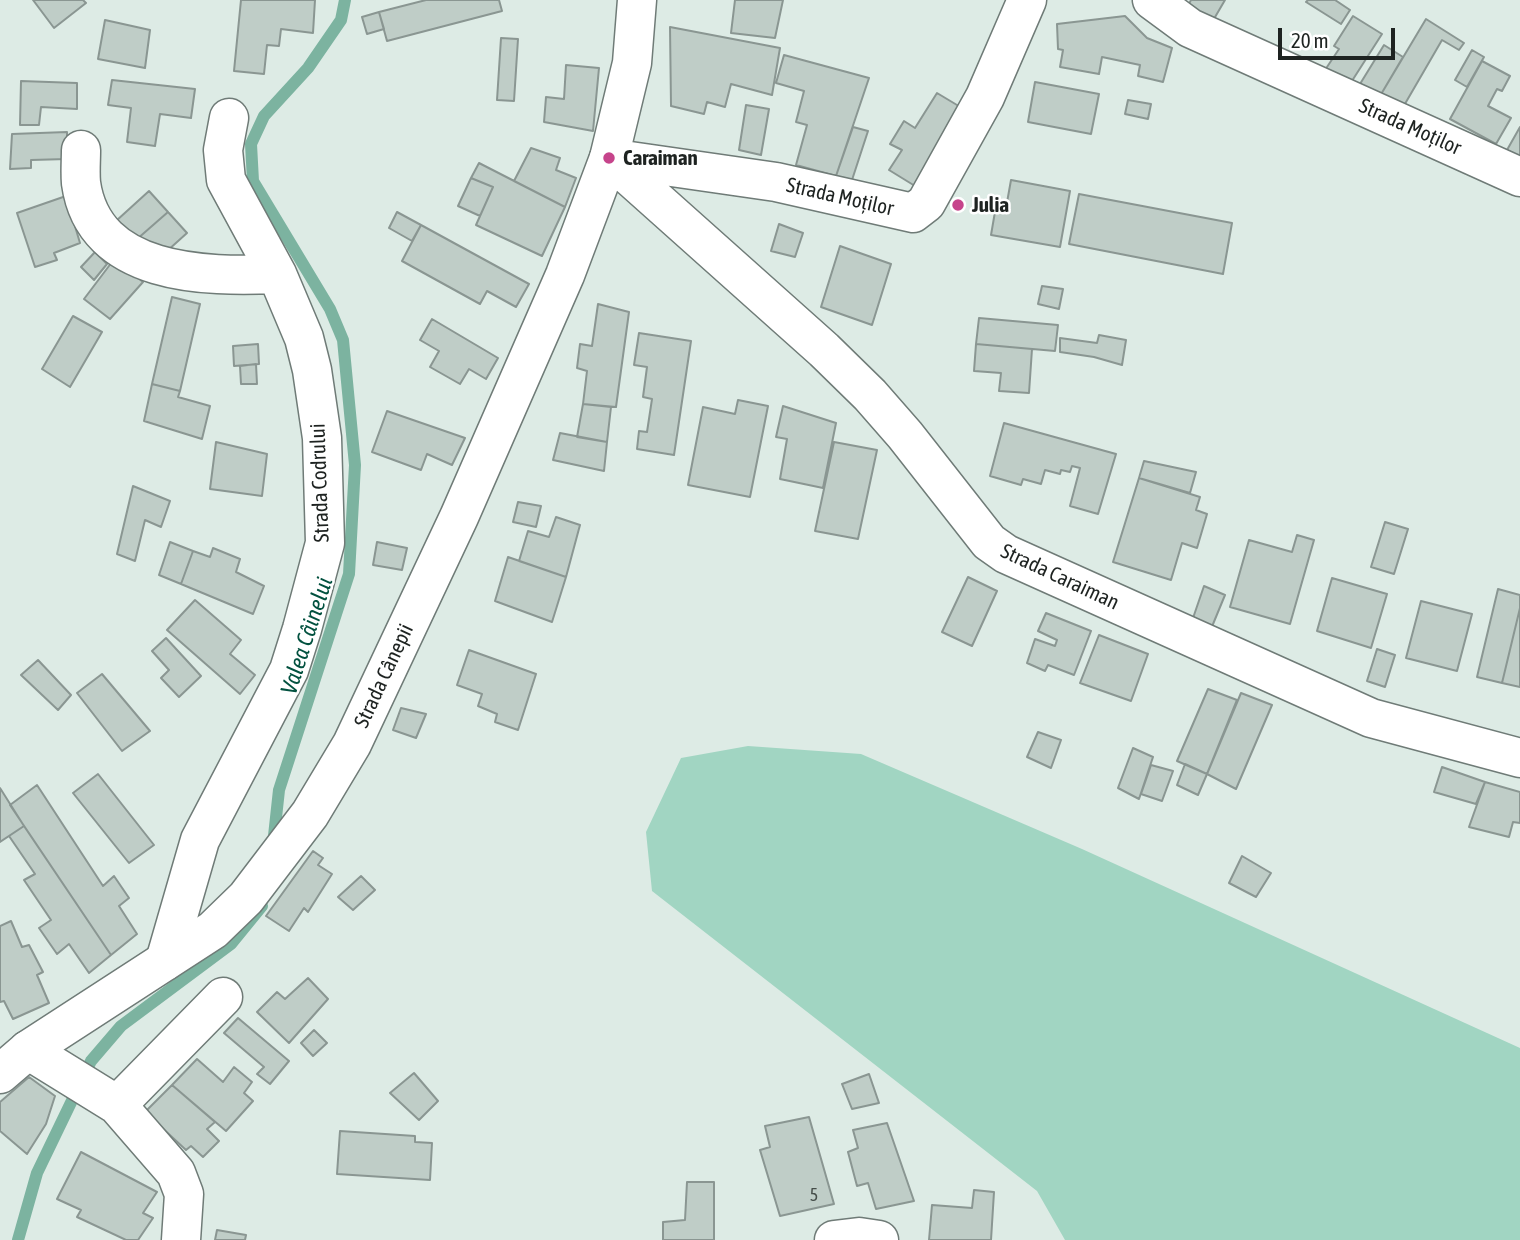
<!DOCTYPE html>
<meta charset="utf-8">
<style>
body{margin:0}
#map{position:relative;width:1520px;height:1240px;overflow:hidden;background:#ddebe5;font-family:"Asap Condensed",sans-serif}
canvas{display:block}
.scale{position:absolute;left:1278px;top:28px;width:117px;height:32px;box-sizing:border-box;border:4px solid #1e2321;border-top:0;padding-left:9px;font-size:21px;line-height:24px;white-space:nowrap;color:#1e2321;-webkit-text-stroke:5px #fff;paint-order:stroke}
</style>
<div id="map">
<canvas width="1520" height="1240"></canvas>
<div class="scale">20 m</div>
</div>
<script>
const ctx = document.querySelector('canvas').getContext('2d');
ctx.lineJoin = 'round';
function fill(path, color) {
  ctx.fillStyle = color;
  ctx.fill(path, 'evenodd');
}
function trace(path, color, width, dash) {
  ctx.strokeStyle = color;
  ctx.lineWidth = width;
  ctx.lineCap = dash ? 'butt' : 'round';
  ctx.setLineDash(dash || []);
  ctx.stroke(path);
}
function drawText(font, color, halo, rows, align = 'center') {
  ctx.font = font + ' "Asap Condensed",sans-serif';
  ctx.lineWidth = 5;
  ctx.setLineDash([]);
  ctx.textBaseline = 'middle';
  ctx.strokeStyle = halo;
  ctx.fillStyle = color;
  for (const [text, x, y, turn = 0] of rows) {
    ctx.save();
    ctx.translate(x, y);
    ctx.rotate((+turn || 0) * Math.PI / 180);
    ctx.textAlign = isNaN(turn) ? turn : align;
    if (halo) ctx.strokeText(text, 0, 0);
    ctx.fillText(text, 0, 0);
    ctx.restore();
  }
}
fill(new Path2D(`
 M748,746L861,754L1082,849L1520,1048V1240H1065L1037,1191L652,891L646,832L681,758Z`), '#a1d5c2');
trace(new Path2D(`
 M273,845L279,790L349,574L355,465L343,340L330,309L253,181L251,144L264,116L308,68L341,20L345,0
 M18,1240L37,1173L91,1061L121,1026L231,944L262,906`), '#7cb3a0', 12);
const building = new Path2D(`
 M33,0H83L86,3L54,28Z
 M241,0H315L313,33L281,29L279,46L267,45L264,74L234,71Z
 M426,0H499L502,11L387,41L379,12Z
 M735,0H783L775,38L731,33Z
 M1191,0H1225L1211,24L1186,9Z
 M1308,0H1335L1350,10L1341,24L1306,2Z
 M379,12L384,29L367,34L362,17Z
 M1125,16L1147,38L1172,48L1163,82L1138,76L1140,65L1102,57L1099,74L1060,67L1063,50L1058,49L1057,24Z
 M1353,16L1382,34L1350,84L1325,70L1339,49L1334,46Z
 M1426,19L1464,43L1459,50L1442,40L1402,109L1380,96Z
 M105,20L150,30L145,68L98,59Z
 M670,27L780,48L772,95L731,84L725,107L707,102L704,114L671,106Z
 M501,38L518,39L514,101L497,100Z
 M1384,45L1403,57L1380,96L1360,84Z
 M1472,50L1484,57L1467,87L1455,80Z
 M784,55L869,78L836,176L796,165L807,125L796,122L804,91L776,83Z
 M1482,61L1510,76L1502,91L1497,89L1488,106L1511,118L1496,144L1450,119Z
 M566,65L599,68L593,131L544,122L546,97L564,99Z
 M112,80L195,89L191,118L160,114L155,146L127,142L131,108L108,105Z
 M21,81L77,83V109L41,107L39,125H20Z
 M1035,82L1099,94L1091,134L1028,122Z
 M937,93L962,108L915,186L889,170L902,150L890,144L904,121L915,128Z
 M1128,100L1151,104L1148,119L1125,114Z
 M746,105L769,109L761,155L739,150Z
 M853,127L868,131L852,180L836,176Z
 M1520,127V157L1507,150Z
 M67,132V159L31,160V168L10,169L12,134Z
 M531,148L560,158L556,170L576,178L565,207L514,181Z
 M479,163L565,207L542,256L476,225L493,187L471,178Z
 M471,178L493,187L480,216L458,206Z
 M1011,180L1070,191L1060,247L991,235L996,206L1006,208Z
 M149,191L168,212L136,240L116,221Z
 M1079,194L1232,223L1223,274L1069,244Z
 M66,196L80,243L54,253L57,260L35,267L17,213Z
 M168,212L187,233L156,261L136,240Z
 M397,212L421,225L412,241L389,228Z
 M779,224L803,233L795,257L771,251Z
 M421,225L529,284L516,307L487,291L480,304L402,261Z
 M840,246L891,264L872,325L821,307Z
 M95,252L107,264L94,280L81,267Z
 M115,258L143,282L110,319L84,299Z
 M1042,286L1063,289L1059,309L1038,304Z
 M172,297L200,304L180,391L152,384Z
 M598,304L629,312L616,407L583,404L587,371L577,368L580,344L592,346Z
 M73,316L102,332L70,387L42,369Z
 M979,318L1058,325L1055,351L976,344Z
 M432,319L498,358L486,379L469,369L460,384L430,367L439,351L420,340Z
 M639,333L691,341L674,455L637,449L639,431L647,432L652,399L643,397L647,367L634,365Z
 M1099,335L1126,340L1122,365L1094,357L1060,352V338L1097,343Z
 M258,344L259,364L234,366L233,346Z
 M976,344L1032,349L1029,393L999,391L1001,373L974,371Z
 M256,364L257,384H241L240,366Z
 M152,384L180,391L178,397L210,406L202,439L144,421Z
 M738,400L768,406L750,497L688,485L703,407L735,414Z
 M583,404L611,407L607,442L577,437Z
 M783,406L836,423L823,488L780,479L787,439L776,437Z
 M387,411L465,438L452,465L427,454L421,470L372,452Z
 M1004,423L1116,454L1098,514L1070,506L1080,468L1072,466L1070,472L1061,470L1060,474L1045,470L1041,484L1023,479L1021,485L990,476Z
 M560,433L607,442L604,471L553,460Z
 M216,442L267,454L262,496L210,489Z
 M834,442L877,450L858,539L815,531Z
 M1144,461L1196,472L1190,493L1139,478Z
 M1139,478L1200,497L1196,510L1207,514L1197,548L1182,543L1171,580L1113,562Z
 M133,486L170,501L161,527L145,520L135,561L117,554Z
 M518,502L541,506L536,527L513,522Z
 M556,517L580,525L566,577L519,561L528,531L549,537Z
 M1385,522L1408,529L1394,574L1371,567Z
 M1297,535L1314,540L1290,624L1230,607L1249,540L1292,552Z
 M170,542L193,551L181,584L159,575Z
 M377,542L407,548L402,570L373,565Z
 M213,548L240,559L236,572L264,586L253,614L181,584L193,551L210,557Z
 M508,557L566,577L552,622L495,601Z
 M968,577L997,591L972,646L942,632Z
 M1332,578L1387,594L1371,648L1317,631Z
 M1204,586L1225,595L1211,629L1192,621Z
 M1498,589L1520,595V608L1502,683L1477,677Z
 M195,600L241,640L230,654L255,675L240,694L167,630Z
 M1421,601L1472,614L1457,671L1406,658Z
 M1520,608V687L1502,683Z
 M1046,613L1091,631L1074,675L1048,665L1045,671L1027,663L1035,639L1055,646L1057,640L1038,631Z
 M1099,635L1148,654L1131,701L1080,683Z
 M166,638L201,676L179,697L161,678L169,670L152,651Z
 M1377,649L1395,655L1385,687L1367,681Z
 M469,650L536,674L518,730L495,722L497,714L478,706L482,694L457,685Z
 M38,660L71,695L58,710L21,675Z
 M102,674L150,731L122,751L77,693Z
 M1208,689L1237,700L1207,774L1177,761Z
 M1241,693L1272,705L1236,789L1207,774Z
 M401,708L426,714L416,738L393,730Z
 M1038,732L1061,740L1051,768L1027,757Z
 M1133,748L1153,757L1139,799L1118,788Z
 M1185,764L1207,774L1198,795L1177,785Z
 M1151,765L1173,771L1162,801L1141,794Z
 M1442,767L1485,782L1476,804L1434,792Z
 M98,774L154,845L129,863L73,793Z
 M1485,782L1520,792V823L1513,822L1509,837L1469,827Z
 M37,785L103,886L114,876L129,898L119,906L137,934L111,955L10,805Z
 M0,788L24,826L0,842Z
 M24,826L111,955L89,973L69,944L57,954L39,928L51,920L24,880L35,874L9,836Z
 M313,851L323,858L318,865L332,874L308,912L304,908L289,931L266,916Z
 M1242,856L1271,873L1256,897L1229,883Z
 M361,876L375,890L353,910L338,897Z
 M11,921L22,947L29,945L43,972L37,975L49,1003L13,1019L4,1001L0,1002V926Z
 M308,978L328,999L289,1043L257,1012L277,992L285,999Z
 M238,1018L289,1061L270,1084L257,1074L264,1067L224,1033Z
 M314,1030L327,1043L313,1056L301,1043Z
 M197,1059L223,1082L234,1067L252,1082L244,1093L253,1101L226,1131L172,1085Z
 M414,1073L438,1101L419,1120L390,1093Z
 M869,1074L879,1103L852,1109L842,1084Z
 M29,1077L55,1096L46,1124L27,1154L0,1131V1102Z
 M172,1085L215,1122L207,1129L219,1141L203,1157L191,1146L186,1150L145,1112Z
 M809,1117L834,1204L780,1216L760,1150L770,1147L765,1126Z
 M887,1123L914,1201L876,1209L868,1183L857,1186L848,1152L858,1148L853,1130Z
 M340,1131L415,1136V1142L432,1143L430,1180L337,1174Z
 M81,1152L157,1192L143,1213L153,1218L138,1240H126L77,1217L81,1210L57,1199Z
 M687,1182H714V1240H663V1222L685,1220Z
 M974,1190L994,1192L991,1240H929L932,1205L972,1208Z
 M217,1230L246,1235L245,1240H215Z`);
fill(building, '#bfcdc7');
trace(building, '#8a9692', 2);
const minor = new Path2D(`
 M1152,0L1190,28L1520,177
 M81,150C81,161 80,172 81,183C94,276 205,277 277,274
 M609,158L824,350L870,395L905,435L989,542L1006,554L1371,718L1520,758
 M609,158L776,182L913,213L926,203L985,97L1027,0
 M165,961L200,840L289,670L302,629L325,543L322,438L312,370L304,338L277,274L226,180L223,150L229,118
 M28,1050L117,1105L176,1173L184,1194L181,1240
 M117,1105L223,997
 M834,1240L859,1237L879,1240`);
const tertiary = new Path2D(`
 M0,1074L28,1050L213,930L246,898L310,814L352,744L459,517L565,275L609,158L632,63L637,0`);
trace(minor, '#6f7b77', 41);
trace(tertiary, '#6f7b77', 41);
trace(minor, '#fff', 38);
trace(tertiary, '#fff', 38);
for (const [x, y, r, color] of [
 [609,158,7,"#c6448b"],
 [958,205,7,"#c6448b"]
]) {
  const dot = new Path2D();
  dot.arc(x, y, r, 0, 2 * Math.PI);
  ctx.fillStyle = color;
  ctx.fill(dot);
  trace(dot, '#fff', 2.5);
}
drawText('18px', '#464e4a', null, [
 ["5",814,1195]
]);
drawText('21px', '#1e2321', '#fff', [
 ["Strada Moților",1410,127,24],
 ["Strada Moților",840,197,13],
 ["Strada Codrului",320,483,-92],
 ["Strada Caraiman",1060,577,25],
 ["Strada Cânepii",384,676,-65]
]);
drawText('bold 21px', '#1e2321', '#fff', [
 ["Caraiman",623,158],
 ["Julia",972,205]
], 'left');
drawText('italic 23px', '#02513f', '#fff', [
 ["Valea Câinelui",307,636,-72]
]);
</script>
